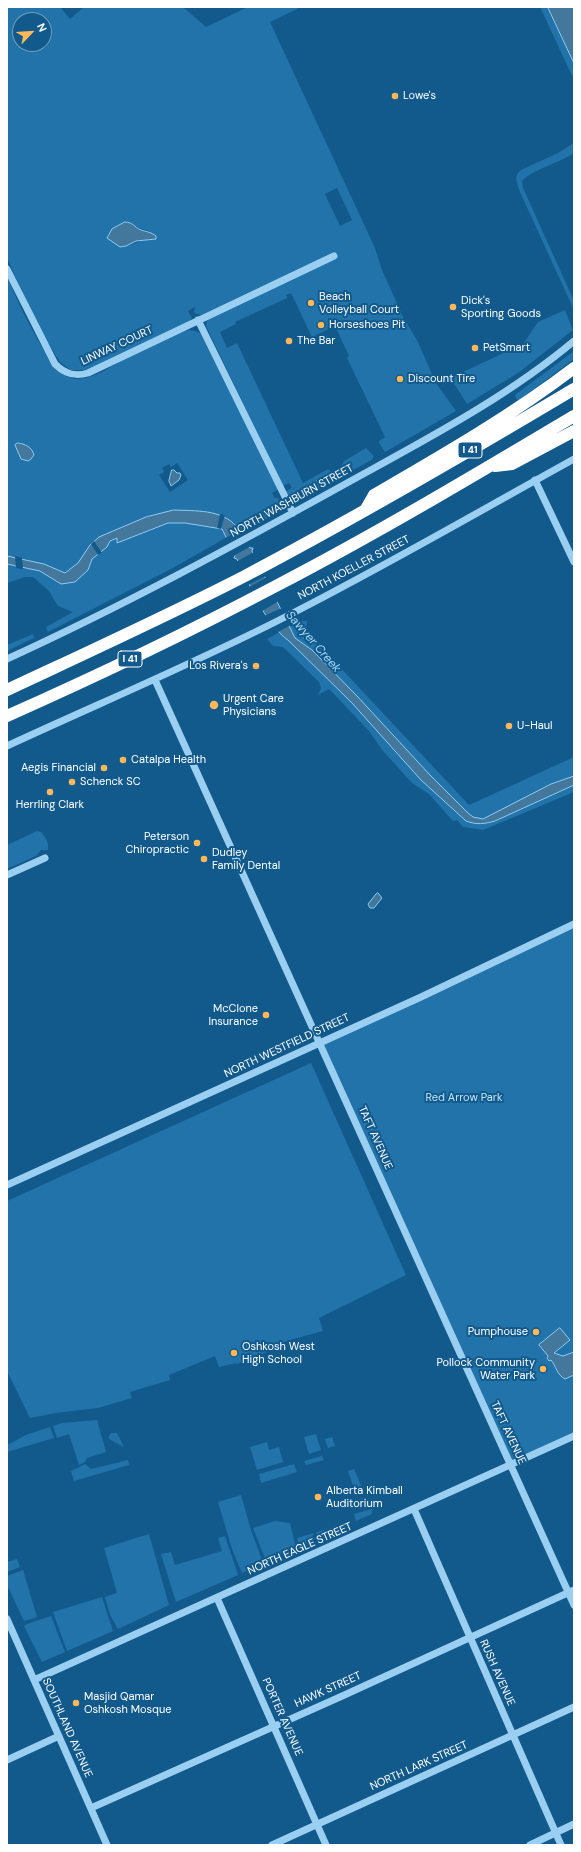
<!DOCTYPE html>
<style>
body{margin:0}
#map{position:relative;width:581px;height:1852px;overflow:hidden;background:#125a8c;font-family:"DM Sans",sans-serif}
canvas{display:block}
.frame{position:absolute;inset:0;border:8px solid #fff;pointer-events:none}
.north{position:absolute;left:12px;top:12px;width:40px;height:40px;box-sizing:border-box;background:#125a8c;border:1px solid #719cba;border-radius:50%;rotate:65deg;font-size:11px;font-weight:700;line-height:16px;text-align:center;color:#fff}
.north::after{content:'';display:block;margin:auto;width:14px;height:18px;background:#ffb75a;clip-path:polygon(50% 0,100% 100%,50% 72%,0 100%)}
</style>
<div id="map">
<canvas width="581" height="1852"></canvas>
<div class="frame"></div>
<div class="north">N</div>
</div>
<script>
const ctx = document.querySelector('canvas').getContext('2d');
ctx.lineJoin = 'round';
function fill(path, color) {
  ctx.fillStyle = color;
  ctx.fill(path, 'evenodd');
}
function trace(path, color, width, dash) {
  ctx.strokeStyle = color;
  ctx.lineWidth = width;
  ctx.lineCap = dash ? 'butt' : 'round';
  ctx.setLineDash(dash || []);
  ctx.stroke(path);
}
function drawText(font, color, halo, rows, align = 'center') {
  ctx.font = font + ' "DM Sans",sans-serif';
  ctx.lineWidth = 4;
  ctx.setLineDash([]);
  ctx.textBaseline = 'middle';
  ctx.strokeStyle = halo;
  ctx.fillStyle = color;
  for (const [text, x, y, turn = 0] of rows) {
    ctx.save();
    ctx.translate(x, y);
    ctx.rotate((+turn || 0) * Math.PI / 180);
    ctx.textAlign = isNaN(turn) ? turn : align;
    if (halo) ctx.strokeText(text, 0, 0);
    ctx.fillText(text, 0, 0);
    ctx.restore();
  }
}
fill(new Path2D(`
 M7,7H60L70,19L84,7H183L206,27L248,7H301L270,22L375,248L382,270L404,319L417,340L436,383L456,411L385,452L379,443V441L385,437L347,358L349,356L335,326L312,337L291,293L286,295L287,298L235,322L236,324L220,332L227,348L237,343L303,483L328,469L335,476L336,480L293,503L286,491L292,488L289,483L283,486L206,326L208,318L277,284L273,281L201,315L194,313L195,307L188,311L192,318L190,321L100,365L85,370H71L60,362L45,338L14,274L7,257ZM20,20H44V44H20ZM337,188L352,220L340,226L325,194ZM125,222C134,223 139,230 149,231L153,240C139,239 132,246 120,247L115,242L112,229Z
 M540,7H548L574,63V80Z
 M574,143V153C560,163 531,170 522,181L523,188L574,301V310L520,192C517,183 513,176 521,170L558,153Z
 M7,276C16,298 51,379 77,379C96,379 114,364 130,356C143,350 156,344 169,338C180,332 189,327 200,333L279,489L272,493L275,498H278L284,509L253,526L250,524L245,527L171,569L48,632L46,627L73,612L58,606L49,591L33,577H25L7,583ZM18,443L26,445L34,455L28,461L21,459L15,445ZM177,463L188,480L170,492L159,475L164,472L162,468L169,464L171,467Z
 M565,310L573,330L518,373L467,404L455,385L448,379L523,344L538,322Z
 M574,351V359L518,401L515,395Z
 M366,448L373,455V459L348,473L344,471L342,465L344,461Z
 M300,621H307L306,631L469,805L574,757V792L483,830L463,827L457,820L453,821L429,794L412,783L383,751L369,731L334,694L329,689L318,695L321,688L319,682L283,647L273,646L267,639Z
 M33,634L34,638L7,651V645Z
 M37,831L41,832C46,838 49,842 48,850H41L36,856L7,869V845Z
 M574,924V1436L510,1464L320,1043Z
 M311,1063L406,1275L319,1318L323,1331L283,1342L272,1350L237,1364L236,1363L219,1367L215,1356L169,1375L170,1380L130,1392L132,1398L98,1408L56,1413L30,1418L7,1371V1201Z
 M97,1420L106,1452L87,1458L85,1462L79,1465L69,1434L57,1438L53,1426L62,1423Z
 M50,1427L54,1438L7,1452V1445L26,1435Z
 M111,1433H117L124,1447L109,1439V1436Z
 M316,1434L321,1450L309,1454L304,1437Z
 M332,1437L335,1446L328,1448L325,1439Z
 M267,1442L269,1450L279,1447L283,1462L257,1470L250,1447Z
 M322,1456L324,1460L306,1465L304,1461Z
 M128,1460L129,1465L74,1481L71,1471L85,1464L91,1469Z
 M294,1464L297,1472L261,1483L259,1474Z
 M354,1469L364,1492L356,1494L348,1471Z
 M241,1495L251,1530L263,1563L242,1573L232,1549L218,1502Z
 M366,1497L369,1504L355,1508L353,1501Z
 M372,1509V1514L356,1521L354,1514Z
 M275,1521L290,1523L296,1548L266,1561L253,1528Z
 M352,1522L316,1540L314,1539L317,1532Z
 M314,1533L309,1543L299,1546L297,1538Z
 M149,1534L169,1605L118,1629L110,1615L105,1597L117,1593L104,1548Z
 M225,1536L238,1575L176,1602L161,1554L171,1552L175,1565L222,1551L218,1538Z
 M17,1559L20,1567L7,1572V1562Z
 M23,1570L37,1617L24,1621L7,1585V1576Z
 M102,1597L113,1631L67,1651L53,1612Z
 M51,1616L65,1652L42,1662L24,1626L27,1624Z`), '#2173aa');
const water = new Path2D(`
 M548,7H574V63Z
 M125,222C133,222 134,227 141,230C147,232 151,232 156,236V239L136,241L126,246L120,247L107,238L112,229Z
 M18,443C25,444 32,447 34,455L31,459L28,461L21,459L15,445Z
 M172,470H174L177,473H180L181,475L179,480L171,486L169,481Z
 M174,510C195,511 222,509 237,527C242,533 246,541 250,548H253L252,551L295,638L312,650L357,696L430,775L468,813L473,817L483,819L551,784L574,776V785L495,821C484,824 477,825 466,821L421,780L352,703L289,641C263,622 251,586 237,559L234,558L235,555L222,529L185,523H168L117,543V538L110,541L107,547L92,559L88,570L75,582L61,584L40,571L7,564V556L44,564L65,573L78,563L90,545L99,537L146,517Z
 M378,893L382,898L374,908H370L368,904L376,894Z
 M560,1328L570,1340L554,1353L563,1356L574,1352V1375L565,1379C557,1375 556,1366 551,1360L549,1361L547,1358L548,1356L539,1345Z`);
fill(water, '#43779c');
trace(water, '#8cccf5', 1);
fill(new Path2D(`
 M220,514L225,515L221,529L217,528Z
 M241,530L251,546L232,557L225,538Z
 M94,541L102,553L98,555L91,544Z
 M254,552L266,576L248,585L236,562Z
 M15,556L22,558L23,569L16,568Z
 M267,577L279,601L262,611L249,587Z
 M282,608L291,625L276,633L264,616Z`), '#125a8c');
trace(new Path2D(`
 M7,269L55,364C65,374 75,377 88,373L334,256
 M198,320L293,513
 M535,480L574,562
 M7,659C123,606 235,545 347,483C425,440 506,398 574,341
 M155,680L574,1605
 M7,746C102,702 198,662 291,614C387,565 480,511 574,459
 M7,875L45,858
 M7,1185L421,997L574,924
 M414,1509L561,1845
 M217,1598L326,1845
 M7,1619L107,1845
 M34,1680L574,1436
 M7,1760L59,1736
 M91,1808L340,1697L574,1590
 M272,1845L574,1707
 M530,1845L574,1824`), '#9acff1', 7);
trace(new Path2D(`
 M495,466L512,464L574,431
 M366,509L374,495C443,455 511,416 574,368
 M7,690C86,653 165,617 243,577C355,518 465,454 574,389
 M7,716C97,676 187,633 274,587C376,534 475,475 574,416`), '#fff', 12);
for (const [x, y, r, color] of [
 [395,96,4,"#ffb75a"],
 [311,303,4,"#ffb75a"],
 [453,307,4,"#ffb75a"],
 [321,325,4,"#ffb75a"],
 [289,341,4,"#ffb75a"],
 [475,348,4,"#ffb75a"],
 [400,379,4,"#ffb75a"],
 [256,666,4,"#ffb75a"],
 [214,705,5,"#ffb75a"],
 [509,726,4,"#ffb75a"],
 [123,760,4,"#ffb75a"],
 [104,768,4,"#ffb75a"],
 [72,782,4,"#ffb75a"],
 [50,792,4,"#ffb75a"],
 [197,843,4,"#ffb75a"],
 [204,859,4,"#ffb75a"],
 [266,1015,4,"#ffb75a"],
 [536,1332,4,"#ffb75a"],
 [234,1353,4,"#ffb75a"],
 [543,1369,4,"#ffb75a"],
 [318,1497,4,"#ffb75a"],
 [76,1703,4,"#ffb75a"]
]) {
  const dot = new Path2D();
  dot.arc(x, y, r, 0, 2 * Math.PI);
  ctx.fillStyle = color;
  ctx.fill(dot);
  trace(dot, '#125a8c', 1.5);
}
for (const [x, y, w] of [
 [470,450,24],
 [130,659,24]
]) {
  const box = new Path2D();
  box.roundRect(x - w / 2, y - 8, w, 16, 3);
  ctx.fillStyle = '#125a8c';
  ctx.fill(box);
  trace(box, '#fff', 1);
}
drawText('bold 10px', '#fff', null, [
 ["I 41",470,450],
 ["I 41",130,659]
]);
drawText('11px', '#fff', '#125a8c', [
 ["Lowe's",403,96],
 ["Beach",319,297],
 ["Volleyball Court",319,310],
 ["Dick's",461,301],
 ["Sporting Goods",461,314],
 ["Horseshoes Pit",329,325],
 ["The Bar",297,341],
 ["PetSmart",483,348],
 ["Discount Tire",408,379],
 ["Los Rivera's",248,666,"right"],
 ["Urgent Care",223,699],
 ["Physicians",223,712],
 ["U-Haul",517,726],
 ["Catalpa Health",131,760],
 ["Aegis Financial",96,768,"right"],
 ["Schenck SC",80,782],
 ["Herrling Clark",50,805,"center"],
 ["Peterson",189,837,"right"],
 ["Chiropractic",189,850,"right"],
 ["Dudley",212,853],
 ["Family Dental",212,866],
 ["McClone",258,1009,"right"],
 ["Insurance",258,1022,"right"],
 ["Pumphouse",528,1332,"right"],
 ["Oshkosh West",242,1347],
 ["High School",242,1360],
 ["Pollock Community",535,1363,"right"],
 ["Water Park",535,1376,"right"],
 ["Alberta Kimball",326,1491],
 ["Auditorium",326,1504],
 ["Masjid Qamar",84,1697],
 ["Oshkosh Mosque",84,1710]
], 'left');
drawText('11px', '#fff', '#125a8c', [
 ["LINWAY COURT",117,346,-25],
 ["NORTH WASHBURN STREET",292,501,-29],
 ["NORTH KOELLER STREET",354,568,-28],
 ["NORTH WESTFIELD STREET",287,1046,-25],
 ["TAFT AVENUE",375,1138,66],
 ["TAFT AVENUE",508,1433,65],
 ["NORTH EAGLE STREET",300,1549,-24],
 ["RUSH AVENUE",497,1673,66],
 ["HAWK STREET",328,1690,-24],
 ["PORTER AVENUE",282,1717,66],
 ["SOUTHLAND AVENUE",67,1728,66],
 ["NORTH LARK STREET",419,1766,-24]
]);
drawText('11px', '#c1e5fc', '#125a8c', [
 ["Red Arrow Park",464,1098]
]);
drawText('italic 12px', '#a6d8f8', '#125a8c', [
 ["Sawyer Creek",313,642,49]
]);
</script>
